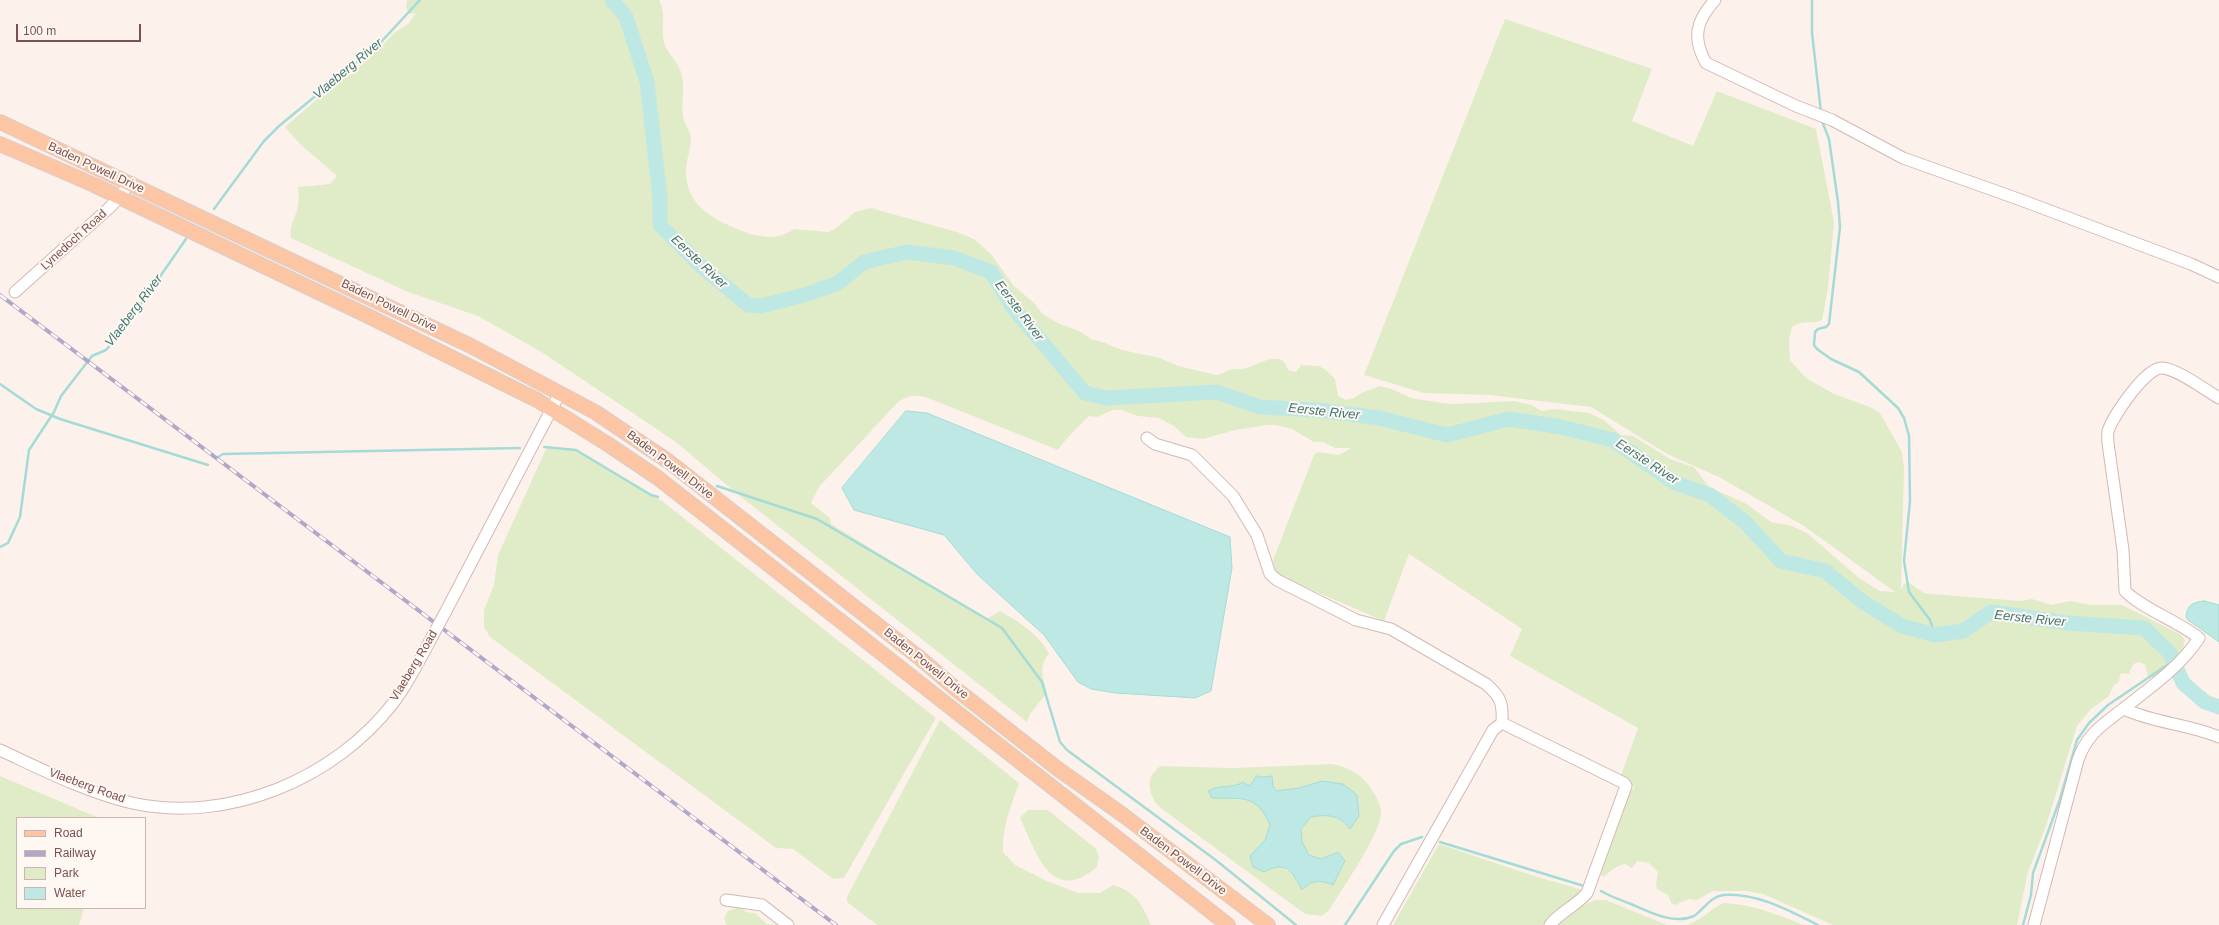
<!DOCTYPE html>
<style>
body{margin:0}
#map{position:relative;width:2219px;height:925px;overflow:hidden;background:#fdf2eb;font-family:Helvetica,sans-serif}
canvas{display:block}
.legend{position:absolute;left:16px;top:817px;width:130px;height:92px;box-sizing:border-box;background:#fff7f2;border:1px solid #cab5b0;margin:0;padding:5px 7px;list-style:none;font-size:12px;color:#7a514c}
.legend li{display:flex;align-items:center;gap:8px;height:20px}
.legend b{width:20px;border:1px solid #cab5b0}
.scale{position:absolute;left:16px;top:24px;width:125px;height:18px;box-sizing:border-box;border:2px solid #7a514c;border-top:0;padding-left:5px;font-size:12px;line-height:14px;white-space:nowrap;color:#7a514c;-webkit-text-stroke:3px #fff7f2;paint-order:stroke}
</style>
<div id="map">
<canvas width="2219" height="925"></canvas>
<ul class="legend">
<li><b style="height:5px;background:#fcc5a3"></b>Road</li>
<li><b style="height:5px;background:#b1a7c9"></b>Railway</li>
<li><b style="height:11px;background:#e0ecc8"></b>Park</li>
<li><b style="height:11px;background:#bee8e4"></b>Water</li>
</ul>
<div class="scale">100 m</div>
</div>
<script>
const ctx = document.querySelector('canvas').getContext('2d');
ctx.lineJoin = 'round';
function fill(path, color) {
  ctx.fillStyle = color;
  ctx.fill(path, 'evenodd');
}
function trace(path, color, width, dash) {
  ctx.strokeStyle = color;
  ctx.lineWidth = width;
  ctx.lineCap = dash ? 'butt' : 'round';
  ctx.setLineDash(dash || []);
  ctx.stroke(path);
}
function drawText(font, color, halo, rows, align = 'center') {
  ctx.font = font + ' Helvetica,sans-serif';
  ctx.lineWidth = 4;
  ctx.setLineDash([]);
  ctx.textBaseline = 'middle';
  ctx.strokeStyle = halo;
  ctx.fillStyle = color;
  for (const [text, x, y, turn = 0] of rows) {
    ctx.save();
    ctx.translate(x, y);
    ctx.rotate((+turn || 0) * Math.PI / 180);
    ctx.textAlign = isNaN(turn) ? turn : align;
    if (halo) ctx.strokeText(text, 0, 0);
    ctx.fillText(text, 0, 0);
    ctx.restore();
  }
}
fill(new Path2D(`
 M407,0H659C667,14 660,30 665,45C669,56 680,63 682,76C685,89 681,103 683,116C684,124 690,130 691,138C691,149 686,160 686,171C686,207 716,221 745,232C761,238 779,240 794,229L828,232L835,229L855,212L871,208L957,232L974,239L991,254L1014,286L1034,303L1043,314L1060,324L1081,332L1091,339L1105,343L1122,350L1160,358L1178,366L1216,375C1223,375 1226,370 1233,369C1236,368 1239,370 1243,369C1256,366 1283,347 1288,370L1296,372L1301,365L1319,366L1326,370L1335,379L1338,396L1346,400L1354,398L1361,393L1380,386L1392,389L1411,398L1436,402L1453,404L1514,401L1531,405L1542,411L1555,409L1589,413L1604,420L1621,435L1633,436L1672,460L1694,467L1709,487L1747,504L1771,522L1792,526L1807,533L1858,577L1880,591L1895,592L1804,526L1719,477L1669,455L1591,407L1489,395L1423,393L1364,375L1505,19L1652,69L1632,121L1693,146L1717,91L1816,129L1834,222L1828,288L1822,320C1811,325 1805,319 1792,327L1789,340L1790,360L1806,378L1834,394L1870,407L1880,413L1902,452L1904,468L1901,590L1904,584L1908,582L1924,593L1932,594L2020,601L2032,599L2052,605L2070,601L2091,605H2122L2180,634L2185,640L2182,652L2156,677H2148L2145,665C2135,659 2132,665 2129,674L2121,673L2118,683L2114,685L2108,697L2091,709L2077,726L2046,826L2028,872L2017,925H1833L1763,894L1746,891H1713L1697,900L1689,899L1675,905L1671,903L1668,895L1657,889L1656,885L1658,872L1649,863L1637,861L1632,868L1625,864C1618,865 1610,871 1605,876H1601L1608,842L1627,794L1635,787L1620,778L1638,728L1510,656L1522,629L1409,554L1384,621L1277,575L1273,560L1314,455L1318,452L1339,455L1351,448H1335L1323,442H1314L1292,429L1276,425H1268L1235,430L1203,439L1186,437L1174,426L1159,418L1138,416L1122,410H1113L1097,417L1089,416C1078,427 1067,437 1058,450L928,398C916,394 909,395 898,402L819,487L811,503L830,518L831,524L986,619L1000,611C1019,622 1039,634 1049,654C1037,668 1044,678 1047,693L1030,714L1027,722L741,497L676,442L543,353L478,316L408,292L291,238C289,226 293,223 296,213C299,205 299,195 298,187L330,184L337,176L301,145L285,127L338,81L359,68L361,63L384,44L394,33L409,23L416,13L409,14L406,7Z
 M546,449L575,450L662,501L936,718L844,878L833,879L793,849L776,848L490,637L484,627V610L494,585L498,555Z
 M940,720L1019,783C1011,806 1002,827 1003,852L1015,865L1047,881L1078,893H1100L1113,885C1135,891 1143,905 1151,925H877L847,902V897Z
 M1332,764C1348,767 1360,773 1370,787C1375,794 1380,802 1381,812C1382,832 1342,889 1330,909L1322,916L1305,914L1158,806C1148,793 1145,775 1161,766L1233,768ZM1257,776H1272L1273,786L1276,791L1299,788L1322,781L1349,829C1339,815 1327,814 1311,817L1301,829L1302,842L1309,855L1321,859L1338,852L1345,861L1341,871L1309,883C1305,881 1299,879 1295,876C1281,866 1281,863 1264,872L1258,847L1265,840L1270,825C1261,804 1255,800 1232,799L1233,785L1249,786Z
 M0,776L99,818H17V908H84L79,925H0Z
 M1028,810H1048L1095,848L1099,856L1097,867C1051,906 1036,852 1020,818Z
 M1439,844L1531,875L1583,890C1574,906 1552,909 1543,925H1393Z
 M1595,900H1606L1667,925H1558L1582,906Z
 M1723,903C1750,904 1778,914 1803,925H1688C1702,919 1710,910 1723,903Z
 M740,907L746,912L755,913L767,924L780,925H727L724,918L728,911Z`), '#e0ecc8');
const water = new Path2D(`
 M906,411L927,413L1230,537L1232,568L1211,691L1195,698L1116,693L1091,689L1078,682L1044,635L978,575L944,535L854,510L842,488Z
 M2204,601L2219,605V642L2188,620L2186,617C2187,605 2193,602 2204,601Z
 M1257,776L1263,777L1272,776L1273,786L1276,791L1299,788L1322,781L1343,784L1357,795L1359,816L1350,829C1339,815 1328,814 1311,817L1301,829L1302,842L1309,855L1321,859L1338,852L1345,861L1333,885C1320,880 1313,879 1302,890C1292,871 1286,860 1264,872L1253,867L1250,856L1265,840L1270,825C1257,794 1242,799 1212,798L1208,791C1219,784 1233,789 1243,782L1249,786Z`);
fill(water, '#bee8e4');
trace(water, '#a4dbd6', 1);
trace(new Path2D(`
 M1812,0V33L1821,112
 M1822,121L1829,139L1838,202L1840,227L1829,324L1826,327L1818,329L1815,332L1814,345L1817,349L1831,359L1859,372L1898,408L1904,418L1909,436L1910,501L1904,561L1909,592L1930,620L1935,635
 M214,209L264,141L279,126L381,42L420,0
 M0,384L36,409L60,419L208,465
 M544,447L576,450L651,495L658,497
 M218,457L223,454L520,448
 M717,486L817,519L1002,628L1042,682L1060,742L1067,750L1217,861L1296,925
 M0,547L8,543L20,517L29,450L54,412L61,396L92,356L106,350L123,330L186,239
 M1440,842L1584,886
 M1601,891C1611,897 1621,900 1631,904C1649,912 1674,925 1694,916C1704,909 1710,897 1723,895C1756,892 1790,911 1818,925
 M1345,925L1394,851L1401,844L1422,837
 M2023,925L2031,895L2033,873L2059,802L2077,740L2089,723L2108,705L2173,661`), '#a4dbd6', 2.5);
trace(new Path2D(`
 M612,0L626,17L647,82L660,198V225L701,266L748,305L761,306L808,294L838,283L864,262L907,252L954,258L991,272L1014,309L1085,393L1106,398L1216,392L1260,407L1318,410L1379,418L1447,435L1509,419L1561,427L1613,440L1675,483L1710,495L1745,522L1781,561L1825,571L1863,602L1902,626L1935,635L1963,631L1991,612L2067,623L2144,628L2170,653L2183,683L2205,702L2219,707`), '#bee8e4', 15);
const minor = new Path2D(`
 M1715,0C1696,21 1692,38 1706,63L1796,106L1832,120L1903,158L2021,200L2191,264L2219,277
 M15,292L108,209L120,197L129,183
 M1147,438L1155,444L1192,455L1233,496L1257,535L1270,574L1277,580L1356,620L1391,629L1486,684C1501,697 1503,703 1502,723L1493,730L1383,925
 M446,611L560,393
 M2124,709C2154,723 2188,724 2219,737
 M1502,723L1624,783L1626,786L1587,893C1576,906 1560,912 1550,925
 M0,750C43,770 86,792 132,803C228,824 335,779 394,702C409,682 420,659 432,637
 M726,900L762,905L788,925
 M2034,925L2078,760C2088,732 2103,725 2124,708C2150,688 2181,666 2199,638C2178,621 2141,608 2125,591L2123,550L2108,443C2108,439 2107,435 2108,431C2113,416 2146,367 2162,368C2178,369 2205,390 2219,398`);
const major = new Path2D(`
 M0,122L471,346L595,412L668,461L921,659L957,690L1058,769L1123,815L1268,925
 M0,144L92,184L364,314L537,400L609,445L658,478L773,568L1228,925`);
trace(minor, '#d3b8b2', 13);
trace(major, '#dacecd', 16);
trace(minor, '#fff', 11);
trace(major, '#fcc5a3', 14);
const rail = new Path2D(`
 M0,295L836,925`);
trace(rail, '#b1a7c9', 4);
trace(rail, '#fff7f2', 2.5, [8]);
const minorBridge = new Path2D(`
 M432,637L446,611`);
trace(minorBridge, '#d3b8b2', 13, []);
trace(minorBridge, '#fff', 11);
drawText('12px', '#7a514c', '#fff7f2', [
 ["Baden Powell Drive",96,168,25],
 ["Lynedoch Road",74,240,-42],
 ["Baden Powell Drive",389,306,26],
 ["Baden Powell Drive",670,465,37],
 ["Baden Powell Drive",926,664,39],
 ["Vlaeberg Road",414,666,-59],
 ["Vlaeberg Road",87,786,20],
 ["Baden Powell Drive",1183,861,37]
]);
drawText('italic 13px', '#3c7873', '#fff7f2', [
 ["Vlaeberg River",348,69,-40],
 ["Eerste River",699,262,43],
 ["Vlaeberg River",134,311,-53],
 ["Eerste River",1019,311,53],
 ["Eerste River",1324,412,6],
 ["Eerste River",1647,462,33],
 ["Eerste River",2030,619,6]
]);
</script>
